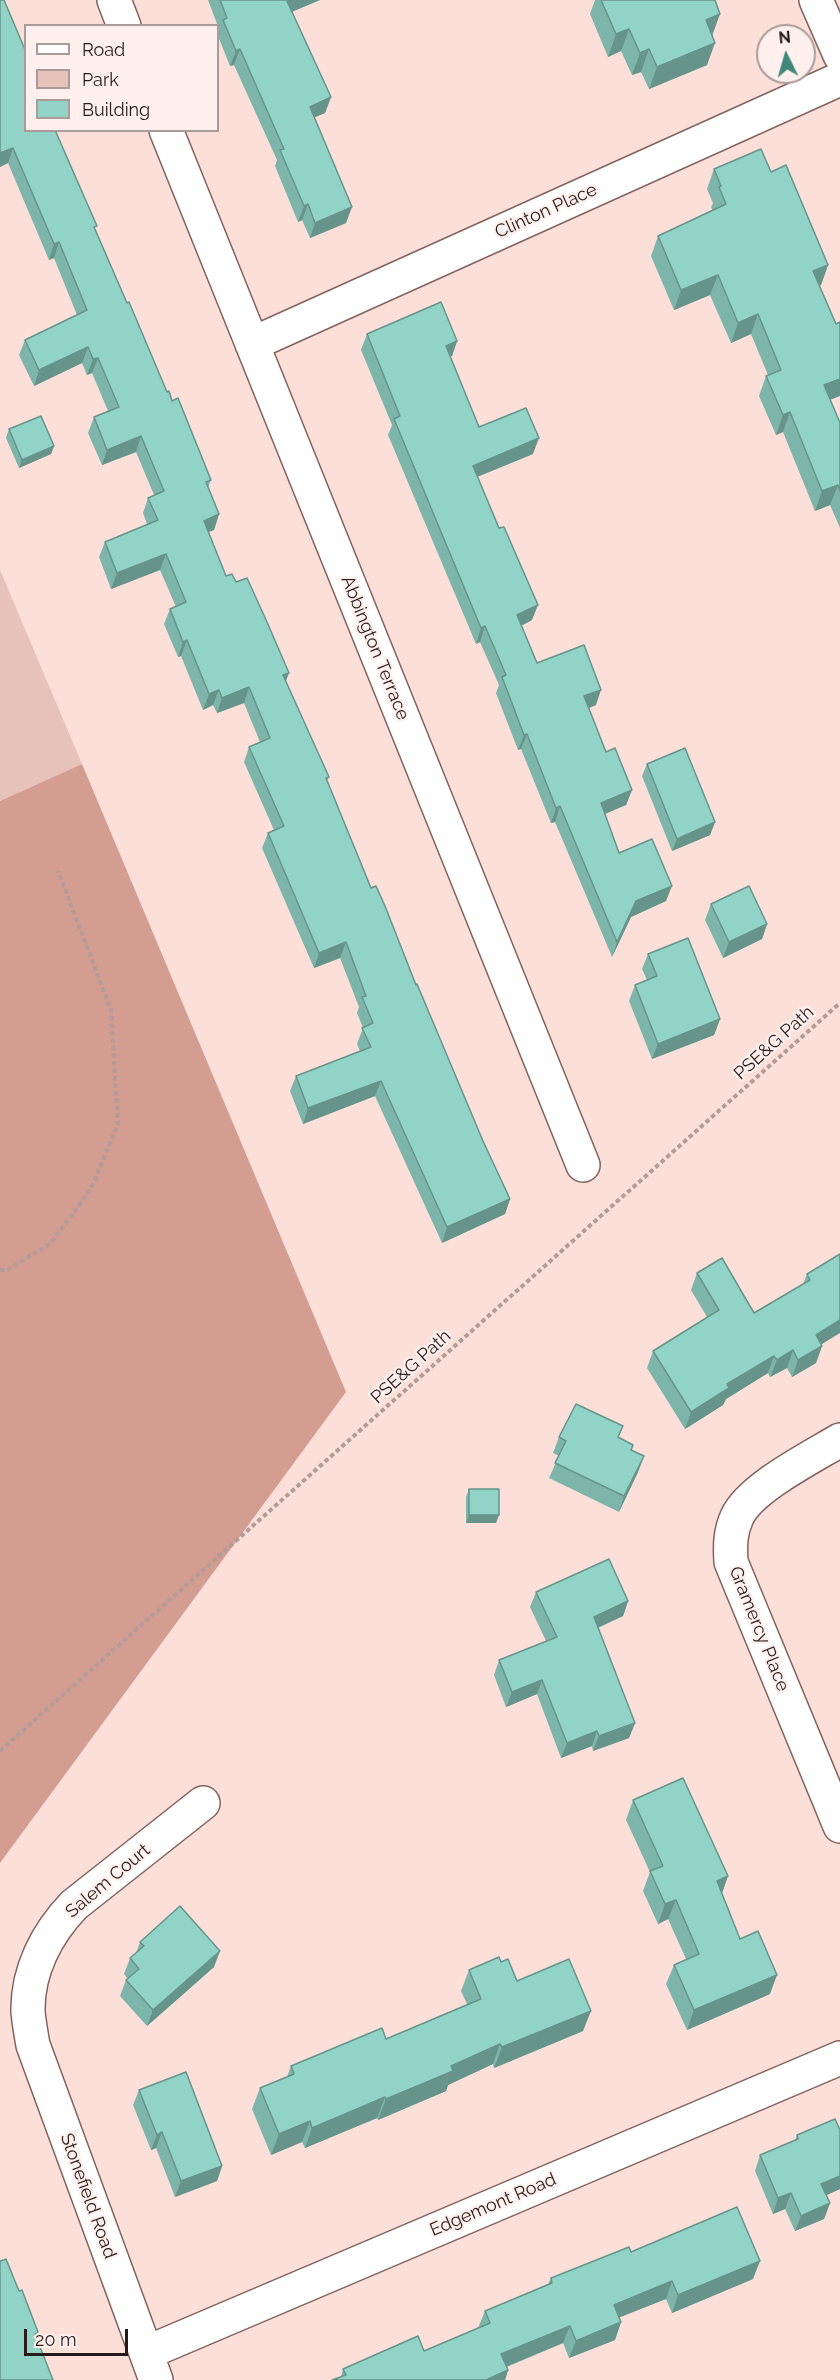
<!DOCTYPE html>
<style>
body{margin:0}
#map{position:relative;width:840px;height:2380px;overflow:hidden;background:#fcdfd9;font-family:Raleway,sans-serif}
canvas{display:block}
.legend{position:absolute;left:24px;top:24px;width:195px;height:108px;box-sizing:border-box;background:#fff0ed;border:2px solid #a99b98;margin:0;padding:8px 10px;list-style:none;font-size:18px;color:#271b18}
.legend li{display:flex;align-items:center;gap:12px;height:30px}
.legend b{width:30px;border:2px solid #a99b98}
.north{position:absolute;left:756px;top:24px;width:60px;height:60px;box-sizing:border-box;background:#fff0ed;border:2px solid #a99b98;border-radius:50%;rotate:355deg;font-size:16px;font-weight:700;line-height:24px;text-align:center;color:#271b18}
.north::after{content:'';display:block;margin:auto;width:21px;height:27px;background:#42877c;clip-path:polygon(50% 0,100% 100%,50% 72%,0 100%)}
.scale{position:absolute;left:24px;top:2329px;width:104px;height:27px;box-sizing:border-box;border:3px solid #271b18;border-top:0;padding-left:8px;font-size:18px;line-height:21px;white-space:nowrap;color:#271b18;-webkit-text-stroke:4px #fff0ed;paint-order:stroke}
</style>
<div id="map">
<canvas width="840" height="2380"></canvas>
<ul class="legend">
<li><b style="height:8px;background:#fff"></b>Road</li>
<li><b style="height:16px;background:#e7c2ba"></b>Park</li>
<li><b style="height:16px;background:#92d3c7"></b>Building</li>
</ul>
<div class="north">N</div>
<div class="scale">20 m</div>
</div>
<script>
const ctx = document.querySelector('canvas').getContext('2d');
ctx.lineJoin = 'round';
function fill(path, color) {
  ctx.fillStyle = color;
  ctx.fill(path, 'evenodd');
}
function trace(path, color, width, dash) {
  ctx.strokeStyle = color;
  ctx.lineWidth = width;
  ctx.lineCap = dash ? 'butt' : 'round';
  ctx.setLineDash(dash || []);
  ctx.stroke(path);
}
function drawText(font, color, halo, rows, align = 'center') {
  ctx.font = font + ' Raleway,sans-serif';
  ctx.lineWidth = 4.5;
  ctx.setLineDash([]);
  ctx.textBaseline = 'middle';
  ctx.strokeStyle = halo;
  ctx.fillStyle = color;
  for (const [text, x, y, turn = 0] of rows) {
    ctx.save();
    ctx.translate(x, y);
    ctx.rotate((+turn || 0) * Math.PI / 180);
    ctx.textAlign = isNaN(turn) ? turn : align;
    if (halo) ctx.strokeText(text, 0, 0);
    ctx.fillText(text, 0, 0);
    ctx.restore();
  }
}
fill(new Path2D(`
 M0,570L82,764L0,801Z`), '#e7c2ba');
fill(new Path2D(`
 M82,764L346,1392L0,1863V801Z`), '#d49d91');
const street = new Path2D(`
 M114,0L124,26
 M816,0L840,55
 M166,130L583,1165
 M252,344L840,79
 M840,1440C812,1457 750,1488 737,1517C730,1532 730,1546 731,1562L840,1826
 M146,2353L840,2058
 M156,2380L33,2045C31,2034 29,2022 28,2012C27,1971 47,1933 74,1905L203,1803`);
trace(street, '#82635c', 36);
trace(new Path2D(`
 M0,1270H7L51,1243L91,1189L118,1124L111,1010L58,871
 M0,1751L840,1003`), '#b39c97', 4, [4.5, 3]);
trace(street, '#fff', 33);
fill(new Path2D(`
 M0,0L26,130L96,231L127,303L167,392L172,401L211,480L208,487L219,514L214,530L208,532L226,576L286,681L329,777L327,781L371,888L416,985L483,1141L510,1199L505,1214L442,1243L375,1096L303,1124L290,1091L296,1076L360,1051L357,1044L363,1028L357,1013L359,1007L340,958L314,968L262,848L268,833L274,830L244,762L249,747L260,742L244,703L217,713L213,705L203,710L181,656L178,657L164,624L170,609L176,607L160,570L111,589L99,557L105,542L147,524L143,513L148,498L154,495L136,452L102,465L88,433L94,417L108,411L92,373L87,375L82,363L34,386L19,355L25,340L77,315L54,258L49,260L8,163L0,167Z
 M208,0H320L292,12L331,97L325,113L314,117L346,223L310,238L302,220L298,222L275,166L277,160L234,65L230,66L218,36L219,29Z
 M595,0H715L712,36L707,65L649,89L641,72L632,75L621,51L608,57L590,14Z
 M714,169L771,172L828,265L821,285L819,286L830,400L840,423V528L830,505L815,511L783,432L776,435L759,396L766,376L768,375L751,334L731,343L710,295L674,310L651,256L658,236L713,211L711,207L713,203L707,189Z
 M367,334L457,341L452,356L450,357L479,427L533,454L477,477L532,620L521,626L537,663L596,705L589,708L606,752L632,790L626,805L605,814L619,853L666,901L631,917L612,957L555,822L551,823L521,749L518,750L496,693L499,685L480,642L476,644L388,435L392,425L361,350Z
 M9,429L54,446L51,454L19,468L6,438Z
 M647,764L715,822L710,835L672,851L642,776Z
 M711,904L767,924L762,939L723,958L705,920Z
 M648,954L720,1019L714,1035L652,1059L629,1001L635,985L647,980L642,969Z
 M840,1254L821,1345L822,1346L816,1363L792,1377L787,1368L770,1377L768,1373L726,1399L723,1405L685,1429L647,1368L653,1351L707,1317L691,1290L697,1273L754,1313L803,1284L807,1274Z
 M559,1437H619L631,1450L644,1456L638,1472L619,1512L549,1478L559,1456L553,1453Z
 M469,1489L496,1523H466V1497Z
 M536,1592L628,1601L623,1616L598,1628L635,1723L629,1738L593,1751L592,1746L561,1758L537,1694L506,1707L494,1675L499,1660L546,1641L530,1607Z
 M633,1800L728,1876L722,1893L740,1939L770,1994L687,2030L666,1984L674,1965L686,1959L668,1919L658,1924L643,1891L650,1872L626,1820Z
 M140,1942L214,1967L147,2026L120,1996L126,1980L128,1979L124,1974L130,1958L136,1953Z
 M501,1962L517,1981L583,2031L494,2068L493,2064L448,2085L446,2091L378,2120L377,2118L305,2148L302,2142L271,2155L252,2109L260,2088L287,2077L291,2066L386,2039L467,2004L461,1991L469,1970Z
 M139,2090L222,2166L217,2181L175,2197L156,2148L151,2150L133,2105Z
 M797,2135L840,2189L826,2195L830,2203L824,2219L795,2231L785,2209L773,2214L755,2171L760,2155L795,2141Z
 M631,2252L753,2279L672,2313L666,2299L619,2317L621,2322L615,2340L569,2358L563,2343L507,2367L508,2370L505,2380H332L341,2377L343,2369L424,2351L478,2328L485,2311L548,2284L551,2278Z`), '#7eb5ab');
fill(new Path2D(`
 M289,0H320L281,16L287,1Z
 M720,14L712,36L706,20Z
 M629,29L621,51L608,57L616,34Z
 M715,43L707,65L649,89L657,67Z
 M240,49L234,65L230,66L236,51Z
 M649,49L641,72L632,75L640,53Z
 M331,97L325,113L304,122L310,107Z
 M13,148L8,163L0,167V153Z
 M308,204L302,220L298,222L304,206Z
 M352,207L346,223L310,238L315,223Z
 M59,242L54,258L49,260L54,244Z
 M828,265L821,285L806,291L813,271Z
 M718,275L710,295L674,310L681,290Z
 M758,314L751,334L731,343L738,323Z
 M457,341L452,356L440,361L446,346Z
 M88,347L82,363L34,386L39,370Z
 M98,358L92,373L87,375L93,359Z
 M840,379V396L817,405L824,385Z
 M790,412L783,432L776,435L783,415Z
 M141,436L136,452L102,465L107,450Z
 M539,438L533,454L467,481L473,466Z
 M54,446L51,454L19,468L22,460Z
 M838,485L830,505L815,511L822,491Z
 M219,514L214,530L198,536L204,521Z
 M166,554L160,570L111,589L117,573Z
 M538,605L532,620L511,631L517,615Z
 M485,626L480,642L476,644L481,628Z
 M187,640L181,656L178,657L183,642Z
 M289,673L283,689V675Z
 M249,687L244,703L217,713L222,698Z
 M219,690L213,705L203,710L209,694Z
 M601,690L596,705L578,712L584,696Z
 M527,734L521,749L518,750L524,735Z
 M632,790L626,805L595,818L601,803Z
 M560,806L555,822L551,823L556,808Z
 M715,822L710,835L672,851L677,839Z
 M672,886L666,901L631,917L612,957L617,942L636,901Z
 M767,924L762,939L723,958L729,942Z
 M346,942L340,958L314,968L319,953Z
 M720,1019L714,1035L652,1059L658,1044Z
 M381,1081L375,1096L303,1124L308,1108Z
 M510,1199L505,1214L442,1243L447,1227Z
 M840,1320V1333L809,1352L816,1335Z
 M822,1346L816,1363L792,1377L798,1360Z
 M793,1350L787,1368L770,1377L777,1360Z
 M774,1356L768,1373L726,1399L723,1405L685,1429L691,1412L727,1384Z
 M644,1456L638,1472L619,1512L624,1496Z
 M469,1515H499L496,1523H466Z
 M628,1601L623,1616L588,1632L594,1617Z
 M542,1680L537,1694L506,1707L512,1692Z
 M635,1723L629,1738L593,1751L599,1736Z
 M597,1731L592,1746L561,1758L567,1743Z
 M728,1876L721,1896L717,1881Z
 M676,1900L668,1919L658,1924L665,1904Z
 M220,1951L214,1967L147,2026L153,2010Z
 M777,1975L770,1994L687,2030L694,2010Z
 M591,2011L583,2031L494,2068L502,2047Z
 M500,2044L493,2064L448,2085L446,2091L378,2120L386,2099L451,2066Z
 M385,2097L377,2118L305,2148L312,2128Z
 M310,2121L302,2142L271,2155L279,2134Z
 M162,2132L156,2148L151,2150L157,2135Z
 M222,2166L217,2181L175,2197L181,2181Z
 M840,2176V2189L816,2200L821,2184Z
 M791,2193L785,2209L773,2214L778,2198Z
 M830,2203L824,2219L795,2231L801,2216Z
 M760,2261L753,2279L672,2313L678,2295Z
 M672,2281L666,2299L608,2322L614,2305Z
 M621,2322L615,2340L569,2358L576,2341Z
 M570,2326L563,2343L495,2371L501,2354Z
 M508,2370L505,2380H486Z`), '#66948b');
const building = new Path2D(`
 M0,0H4L26,52V130H55L97,226L94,227L127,303L129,302L167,392L169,391L172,401L178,398L211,480L206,482L219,514L204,521L226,576L232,574L236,582L247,578L267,622L289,673L283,675L329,777L326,778L371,888L376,886L385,906L416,985L417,984L483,1141L510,1199L447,1227L381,1081L308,1108L296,1076L371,1047L362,1028L373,1023L362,997L366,996L346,942L319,953L268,833L284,826L249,747L270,738L249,687L222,698L219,690L209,694L187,640L183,642L170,609L186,602L166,554L117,573L105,542L158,520L148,498L164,491L141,436L107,450L94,417L119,407L98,358L93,359L88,347L39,370L25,340L87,310L59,242L54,244L13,148L0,153Z
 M220,0H289L287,1L331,97L310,107L352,207L315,223L308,204L304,206L280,150L284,149L240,49L236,51L223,20L227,18Z
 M601,0H715L720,14L706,20L715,43L657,67L649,49L640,53L629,29L616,34Z
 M761,149L771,172L786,165L828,265L813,271L836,324L840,322V379L824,385L840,423V491L838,485L822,491L790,412L783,415L766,376L781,370L758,314L738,323L718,275L681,290L658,236L726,204L719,187L721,186L714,169Z
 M441,302L457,341L446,346L479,427L526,408L539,438L473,466L499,528L504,527L538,605L517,615L537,663L584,645L601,690L584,696L606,752L615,748L632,790L601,803L619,853L652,839L672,886L636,901L617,942L560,806L556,808L527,734L524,735L502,677L506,675L485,626L481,628L394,419L400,416L367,334Z
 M41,416L54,446L22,460L9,429Z
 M685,748L715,822L677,839L647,764Z
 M749,886L767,924L729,942L711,904Z
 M688,938L720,1019L658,1044L635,985L657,976L648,954Z
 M840,1254V1320L816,1335L822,1346L798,1360L793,1350L777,1360L774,1356L727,1384L729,1388L691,1412L653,1351L719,1310L697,1273L722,1258L754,1313L810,1280L807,1274Z
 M576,1404L623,1426L618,1437L633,1445L631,1450L644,1456L624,1496L555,1463L566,1441L559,1437Z
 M469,1489H499V1515H469Z
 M609,1559L628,1601L594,1617L635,1723L599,1736L597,1731L567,1743L542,1680L512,1692L499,1660L557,1637L536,1592Z
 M683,1778L728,1876L717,1881L740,1939L758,1931L777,1975L694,2010L674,1965L699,1954L676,1900L665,1904L650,1871L663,1866L633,1800Z
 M180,1906L220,1951L153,2010L126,1980L139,1969L130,1958L144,1946L140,1942Z
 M499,1957L501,1962L508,1959L517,1981L569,1959L591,2011L502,2047L500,2044L451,2066L453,2071L386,2099L385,2097L312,2128L310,2121L279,2134L260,2088L294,2074L291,2066L382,2028L386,2039L481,1999L469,1970Z
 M186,2072L222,2166L181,2181L162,2132L157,2135L139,2090Z
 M835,2119L840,2130V2176L821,2184L830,2203L801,2216L791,2193L778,2198L760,2155L798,2139L797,2135Z
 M737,2207L760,2261L678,2295L672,2281L614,2305L621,2322L576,2341L570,2326L501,2354L508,2370L486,2380H332L346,2375L343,2369L418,2336L424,2351L490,2323L485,2311L552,2283L551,2278L629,2247L631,2252Z
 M6,2259L19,2291L22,2290L38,2332L35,2334L53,2380H0V2261Z`);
fill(building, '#92d3c7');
trace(building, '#66948b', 1.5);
drawText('18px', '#271b18', '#fff0ed', [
 ["Clinton Place",546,211,-24],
 ["Abbington Terrace",375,648,68],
 ["PSE&G Path",774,1043,-42],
 ["PSE&G Path",411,1367,-42],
 ["Gramercy Place",759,1629,68],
 ["Salem Court",108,1881,-40],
 ["Stonefield Road",88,2196,70],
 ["Edgemont Road",493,2205,-23]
]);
</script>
